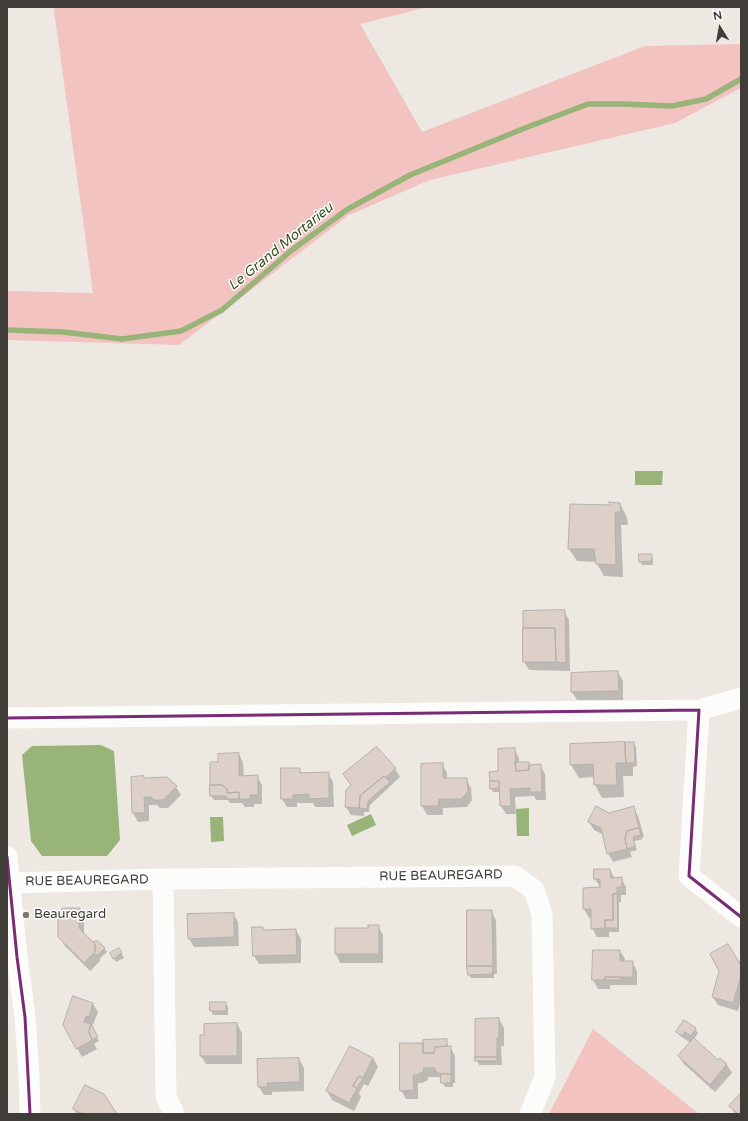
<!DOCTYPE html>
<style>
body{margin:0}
#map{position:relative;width:748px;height:1121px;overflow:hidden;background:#ede8e1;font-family:"Varela Round",sans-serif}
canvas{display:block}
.frame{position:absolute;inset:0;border:8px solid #403c37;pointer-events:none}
.north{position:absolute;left:700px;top:8px;width:40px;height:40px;-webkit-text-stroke:3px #fff;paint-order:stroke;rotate:349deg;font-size:11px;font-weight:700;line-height:16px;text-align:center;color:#403c37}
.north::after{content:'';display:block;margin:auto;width:14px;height:18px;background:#403c37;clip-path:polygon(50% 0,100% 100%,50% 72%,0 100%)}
</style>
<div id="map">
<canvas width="748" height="1121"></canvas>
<div class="frame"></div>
<div class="north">N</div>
</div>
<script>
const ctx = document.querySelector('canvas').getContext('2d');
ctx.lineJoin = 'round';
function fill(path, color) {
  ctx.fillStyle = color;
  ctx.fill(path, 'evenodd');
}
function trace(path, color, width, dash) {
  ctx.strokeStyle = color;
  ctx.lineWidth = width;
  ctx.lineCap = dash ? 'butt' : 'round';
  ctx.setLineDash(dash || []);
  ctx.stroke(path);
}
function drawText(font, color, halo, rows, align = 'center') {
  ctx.font = font + ' "Varela Round",sans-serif';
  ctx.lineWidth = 3;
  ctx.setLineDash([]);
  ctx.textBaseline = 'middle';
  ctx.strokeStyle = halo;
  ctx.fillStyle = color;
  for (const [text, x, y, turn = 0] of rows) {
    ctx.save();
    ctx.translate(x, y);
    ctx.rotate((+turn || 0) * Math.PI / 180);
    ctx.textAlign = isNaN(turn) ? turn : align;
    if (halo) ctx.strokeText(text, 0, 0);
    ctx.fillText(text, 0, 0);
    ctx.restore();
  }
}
fill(new Path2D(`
 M55,7H428L360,24L422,132L645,46L741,44V88L675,123L430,180L349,215L179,345L7,340V291L93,293L54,10Z
 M593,1029L699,1114H549Z`), '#f2c3c0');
fill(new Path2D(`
 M635,471H663L662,485H635Z
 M101,745L114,751L120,840L107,856H42L31,841L22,755L32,746Z
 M529,808V836H517L516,809Z
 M371,814L376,825L352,836L347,825Z
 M210,817H223L224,841L211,842Z`), '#98b478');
fill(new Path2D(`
 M620,504L627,517L628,525H621L623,577L604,576L596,562L577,561L569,549L611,506Z
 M651,555L653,559V565H642L640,561Z
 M564,611L569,620L570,671L529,670L524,662Z
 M618,672L623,681V700H577L572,692Z
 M633,743L636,747L637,766L633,767V776H623L624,797L602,798L595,785L594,777L579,778L571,765V745Z
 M514,749L519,758V763H528L530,766L540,765L545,774L546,800H536L534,796L515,797L516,814H506L501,806L500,792H493L491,788Z
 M239,754L243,763L244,777L257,776L262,785V804H254V807H245L242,803H230L228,800H214L211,796L219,763Z
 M442,764L447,773V779H466L471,788L472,800L467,807L443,808V815H427L422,806V765Z
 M299,769L302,774L328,773L333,782L334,807H315L313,803H297V807H287L282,799Z
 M395,769L400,777L370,805L369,812H364V816L351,815L346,807L352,786L345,775Z
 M132,778L176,787L181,795L168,808H160L157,805H149V821L138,822L133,813Z
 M633,808L638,816L644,837H642L643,839L634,841L637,850L630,852L632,857L613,862L608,853L604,835L594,830L589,822L609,814Z
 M610,870L615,879L621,878L626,887V895H621V902H619V932H609V937H597L592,928V918H589L584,909V889L601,888L595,879Z
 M79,909L84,918V934L93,943L104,948L107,952L100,958V961L90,971L65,946L59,937Z
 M491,911L496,920L497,974H494V978H471L469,974Z
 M233,914L238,922L239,946L194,947L189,938Z
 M378,926L383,935V963H340L336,954L369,929Z
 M262,928L264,931L296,930L301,939V963L259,964L254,956Z
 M119,949L124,958L116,962L111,954Z
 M620,951L625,959V962H632L637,971V985H610V989H598L593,980Z
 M741,967V1000L738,1011L718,1005L713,997Z
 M73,997L93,1004L98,1012L93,1025L90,1024L99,1041L94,1044L97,1049L82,1057L77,1048Z
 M225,1003L228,1007V1015H213L211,1011Z
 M499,1019L504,1028V1046H501L502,1065H479L476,1057Z
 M237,1024L242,1033V1064H206L201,1056L205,1036Z
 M695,1029L698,1033L694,1039L719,1061L720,1059L727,1065L732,1073L715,1092L684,1064L679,1056L691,1043L680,1036L677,1032Z
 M446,1040L449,1048L450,1047L455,1056V1083H453V1087H445L439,1077H428V1080L422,1083H418V1099H406L401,1090L424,1044Z
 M373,1058L378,1067L368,1086L364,1084L359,1093L361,1097L354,1111L332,1100L327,1091Z
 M299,1059L304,1068V1091L272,1092V1095H264L259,1087Z
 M741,1094V1114H735L730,1106Z
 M74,1109L116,1114H77Z`), '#0003');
trace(new Path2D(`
 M7,330L63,332L122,339L181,331L222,310L292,250L348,209L410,175L525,128L588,104H622L672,106L706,99L741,79`), '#98b478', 5.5);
const building = new Path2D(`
 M609,502L620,503L621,512H615L616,565L596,564L594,549H568L570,504L610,505Z
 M639,554H652V561L639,562Z
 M565,610L566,663L556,662L555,628H523V611Z
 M523,628H555L556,662H523Z
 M618,671L619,691L571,692V673Z
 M625,742L626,763H616L617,785H594L593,764L570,765V744Z
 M625,742H634L635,763H626Z
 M376,747H377L396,768L385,778L384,776L360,796L359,808L345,807L346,790L351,785L343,774Z
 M515,748L516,771L529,770V765L541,764L542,792H530V788L510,789L511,806H500L499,781H490L489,772L498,771V749Z
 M239,753V776L258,775V795H250V799H239V792L227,793V789L222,785H210V762H218V754Z
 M515,762H529V770L516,771Z
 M443,763V778H467L468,791L462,799H439L438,806H421V764Z
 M281,768H300V773L329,772V798L309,799V794L293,795V799H281Z
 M144,776V778L167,777L177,786L163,800H154L151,797H144L145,813H132L131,777Z
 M384,776L390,782L368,801L367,809L359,808L360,796Z
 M490,781H499V788L490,789Z
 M210,785H222L227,789V793L239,792V799H227L226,796H210Z
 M596,806L609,813L634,806L639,828L627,831L625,838L627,849L607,854L601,828L588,822Z
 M639,828L641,835L633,837L635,846L627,849L625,838L627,831Z
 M594,869H610L611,878L622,877V887H617V894H613V920H605V928L591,929V909H583V888L600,887V879H594Z
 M613,894H617L618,928H605V920H613Z
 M63,908H80L79,928L95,944V952L84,963L58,937V913Z
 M467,910H492L493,966H467Z
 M234,913V937L188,939L187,914Z
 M368,925H379V954H335V928H368Z
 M252,927H263V930L296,929L297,955L253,956Z
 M98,941L105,948L98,955H93L95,952V944L93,942Z
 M728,944L741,965V976L733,1003L712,997L719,971L710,954Z
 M119,948L122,953L113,959L110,953Z
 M593,950H620V961H633V977H605V980H592Z
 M467,966H493L492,974L468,975Z
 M605,977H620V980H605Z
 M73,996L93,1003L89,1017L86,1016L84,1022L91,1024L89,1032L92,1040L76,1049L63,1025Z
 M210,1002H226V1011H210Z
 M499,1018V1038H497V1057H475V1019Z
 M684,1020L696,1028L691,1036L685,1032L682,1036L676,1032Z
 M237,1023V1056H200V1035H204V1024Z
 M91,1024L98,1037L92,1040L89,1032Z
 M694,1038L718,1060L720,1058L727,1064L710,1085L678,1056Z
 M447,1039V1046L435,1047L434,1053H423V1040Z
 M400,1043H423V1053H434L435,1047L451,1046V1074H441L435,1071V1068H423L424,1071L417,1075H413L414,1090L400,1091Z
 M350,1046L373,1058L363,1078L359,1076L353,1086L357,1088L349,1103L326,1091Z
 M475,1057H497V1061H475Z
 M299,1058L300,1082L267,1083L268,1087H258L257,1059Z
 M441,1074H451V1083H441Z
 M359,1076L363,1078L357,1088L353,1086Z
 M85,1085L104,1094L117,1114H83L73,1109Z
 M741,1093V1114H738L729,1106Z`);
fill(building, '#dcd0c8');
trace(building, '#b5b0ac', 1);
trace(new Path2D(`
 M699,710L689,876L741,917
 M7,718L699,710L741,698
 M7,857L17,957L25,1017L29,1076L30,1114
 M163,879L166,1096L174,1114
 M10,883L163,879L515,876L534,890L542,914L545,1077L530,1114`), '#fcfcfa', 21);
trace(new Path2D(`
 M7,718L699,710
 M7,857L17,957L25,1017L30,1114
 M689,876L699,710
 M689,876L741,917`), '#792b75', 3);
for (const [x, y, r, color] of [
 [26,915,4,"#7d7872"]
]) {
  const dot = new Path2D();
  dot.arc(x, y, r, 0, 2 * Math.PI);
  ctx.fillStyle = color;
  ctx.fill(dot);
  trace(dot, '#fff', 1.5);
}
drawText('13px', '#403c37', '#fff', [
 ["RUE BEAUREGARD",441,876,-1],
 ["RUE BEAUREGARD",87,881,-1]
]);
drawText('13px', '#403c37', '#fff', [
 ["Beauregard",34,915]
], 'left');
drawText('italic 14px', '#345015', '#fff', [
 ["Le Grand Mortarieu",281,247,-39]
]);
</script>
